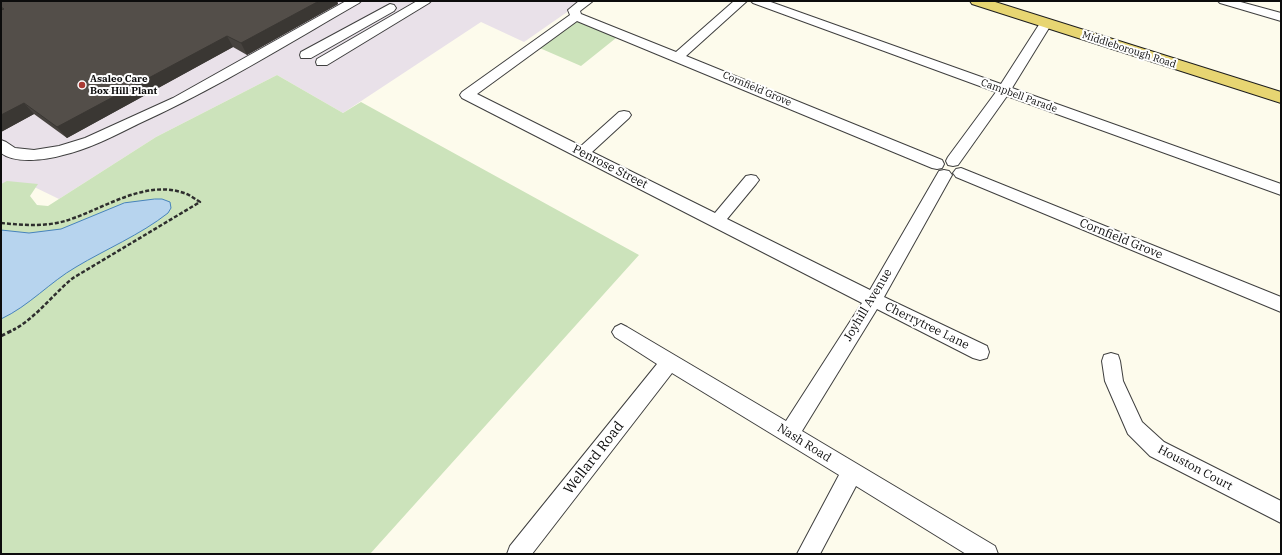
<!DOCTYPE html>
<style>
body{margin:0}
#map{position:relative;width:1282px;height:555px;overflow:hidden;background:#fdfbec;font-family:"IBM Plex Serif",serif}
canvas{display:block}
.frame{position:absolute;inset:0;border:2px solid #0c0c0c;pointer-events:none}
</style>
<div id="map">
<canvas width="1282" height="555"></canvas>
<div class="frame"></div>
</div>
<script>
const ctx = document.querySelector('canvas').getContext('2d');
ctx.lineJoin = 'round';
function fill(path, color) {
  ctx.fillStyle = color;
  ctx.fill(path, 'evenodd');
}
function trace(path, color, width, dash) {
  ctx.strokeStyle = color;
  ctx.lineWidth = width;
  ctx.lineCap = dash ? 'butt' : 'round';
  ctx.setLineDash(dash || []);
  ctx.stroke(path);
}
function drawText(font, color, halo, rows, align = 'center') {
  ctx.font = font + ' "IBM Plex Serif",serif';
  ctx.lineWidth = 4;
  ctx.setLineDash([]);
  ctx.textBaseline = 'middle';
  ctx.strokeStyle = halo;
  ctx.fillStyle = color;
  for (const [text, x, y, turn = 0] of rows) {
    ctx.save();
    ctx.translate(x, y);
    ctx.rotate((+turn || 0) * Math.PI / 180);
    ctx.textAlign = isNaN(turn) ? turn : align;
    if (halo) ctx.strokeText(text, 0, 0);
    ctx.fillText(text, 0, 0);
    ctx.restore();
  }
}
fill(new Path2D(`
 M1,1H583L524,42L481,22L343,113L277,75L156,137L59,199L26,183L1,188Z`), '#e9e1e9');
fill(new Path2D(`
 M576,16L621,34L581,66L535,46Z
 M277,75L343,113L361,102L639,255L370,554H1V184L7,181L38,184L30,196L37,205L48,206L156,137Z`), '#cce3bb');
const water = new Path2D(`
 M155,199H162L170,202L171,208L168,213C140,235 106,249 76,267C50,282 29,306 1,319V230L29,233L61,229L124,203Z`);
fill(water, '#b7d4ee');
trace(water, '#4783bc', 1);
const minor = new Path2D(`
 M346,1H361L359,3C286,45 215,89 138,124C114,136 89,149 63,155C46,160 15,164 1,153V140L6,142L15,148L34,150L59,146L85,138L173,98Z
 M417,1H431L429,3L327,65H317L316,62L317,59Z
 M579,1H593L580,11L581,14L676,52L734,1H747L686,56L942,160L944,164L942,168L937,169L932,168L577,21L477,94L581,146L619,112L624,111L629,112L631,115L629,118L592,152L715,213L746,176L751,175L756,176L759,180L756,184L727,219L870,290L939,171L944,170L949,171L952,175L884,297L987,346L989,352L987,358L980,360L973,358L877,309L802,431L995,546L998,554H966L856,486L820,554H797L839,475L672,373L532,554H507L510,546L657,364L615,337L612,332L615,327L621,324L627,327L786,421L862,303L462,98L460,95L462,92L570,15L568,10Z
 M751,1H768L1001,84L1042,20H1050L1052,23L1012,88L1281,184V195L1007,96L958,165L953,166L948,165L946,161L948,157L996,92L753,3Z
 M1218,1H1237L1281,13V21L1220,3Z
 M390,4L394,5L396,8L394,11L311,58H301L300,55L301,52Z
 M961,168L1281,297V312L956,177L953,173L956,169Z
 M1111,353L1118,355L1120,361L1123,381L1142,422L1164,442L1281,501V523L1150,456L1128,434L1105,381L1102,361L1104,355Z`);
const major = new Path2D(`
 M970,1H992L1281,92V103L972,4Z`);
trace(minor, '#3f3f3f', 2);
trace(major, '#1d1d1d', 2);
trace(new Path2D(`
 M1,223C22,225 44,227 65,221C102,210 144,179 184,193C190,195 195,199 200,202L73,278C53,294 36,318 13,330`), '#2e2e2e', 2.5, [4, 2]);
trace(new Path2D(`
 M1,336L15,329`), '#2e2e2e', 3, [4.5, 2.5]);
fill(minor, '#fff');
fill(major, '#e7d572');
fill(new Path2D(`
 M1,1H337L338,4L247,55L233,47L67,138L34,114L1,132Z`), '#47433f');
fill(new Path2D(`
 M319,1H337L338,4L247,55L241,43Z
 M227,36L233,47L67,138L57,127Z
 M24,103L34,114L1,132V115Z`), '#3a3733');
const building = new Path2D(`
 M1,1H319L241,43L227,36L57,127L24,103L1,115V10L4,9L1,7Z`);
fill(building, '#534e49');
trace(building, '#3a3733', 1);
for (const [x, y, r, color] of [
 [82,85,4,"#aa3b35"]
]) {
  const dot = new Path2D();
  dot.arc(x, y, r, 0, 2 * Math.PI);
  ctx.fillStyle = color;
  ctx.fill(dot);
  trace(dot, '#fff', 1.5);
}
drawText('10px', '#0c0c0c', '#fff', [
 ["Middleborough Road",1129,50,18],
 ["Cornfield Grove",757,89,23],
 ["Campbell Parade",1019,96,20]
]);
drawText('bold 10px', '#0c0c0c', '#fff', [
 ["Asaleo Care",90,79],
 ["Box Hill Plant",90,91]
], 'left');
drawText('12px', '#0c0c0c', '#fff', [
 ["Penrose Street",610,167,27],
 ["Cornfield Grove",1121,239,22],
 ["Joyhill Avenue",868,305,-59],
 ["Cherrytree Lane",927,326,26],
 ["Nash Road",804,443,32],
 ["Houston Court",1195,468,28]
]);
drawText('14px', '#0c0c0c', '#fff', [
 ["Wellard Road",594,458,-52]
]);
</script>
